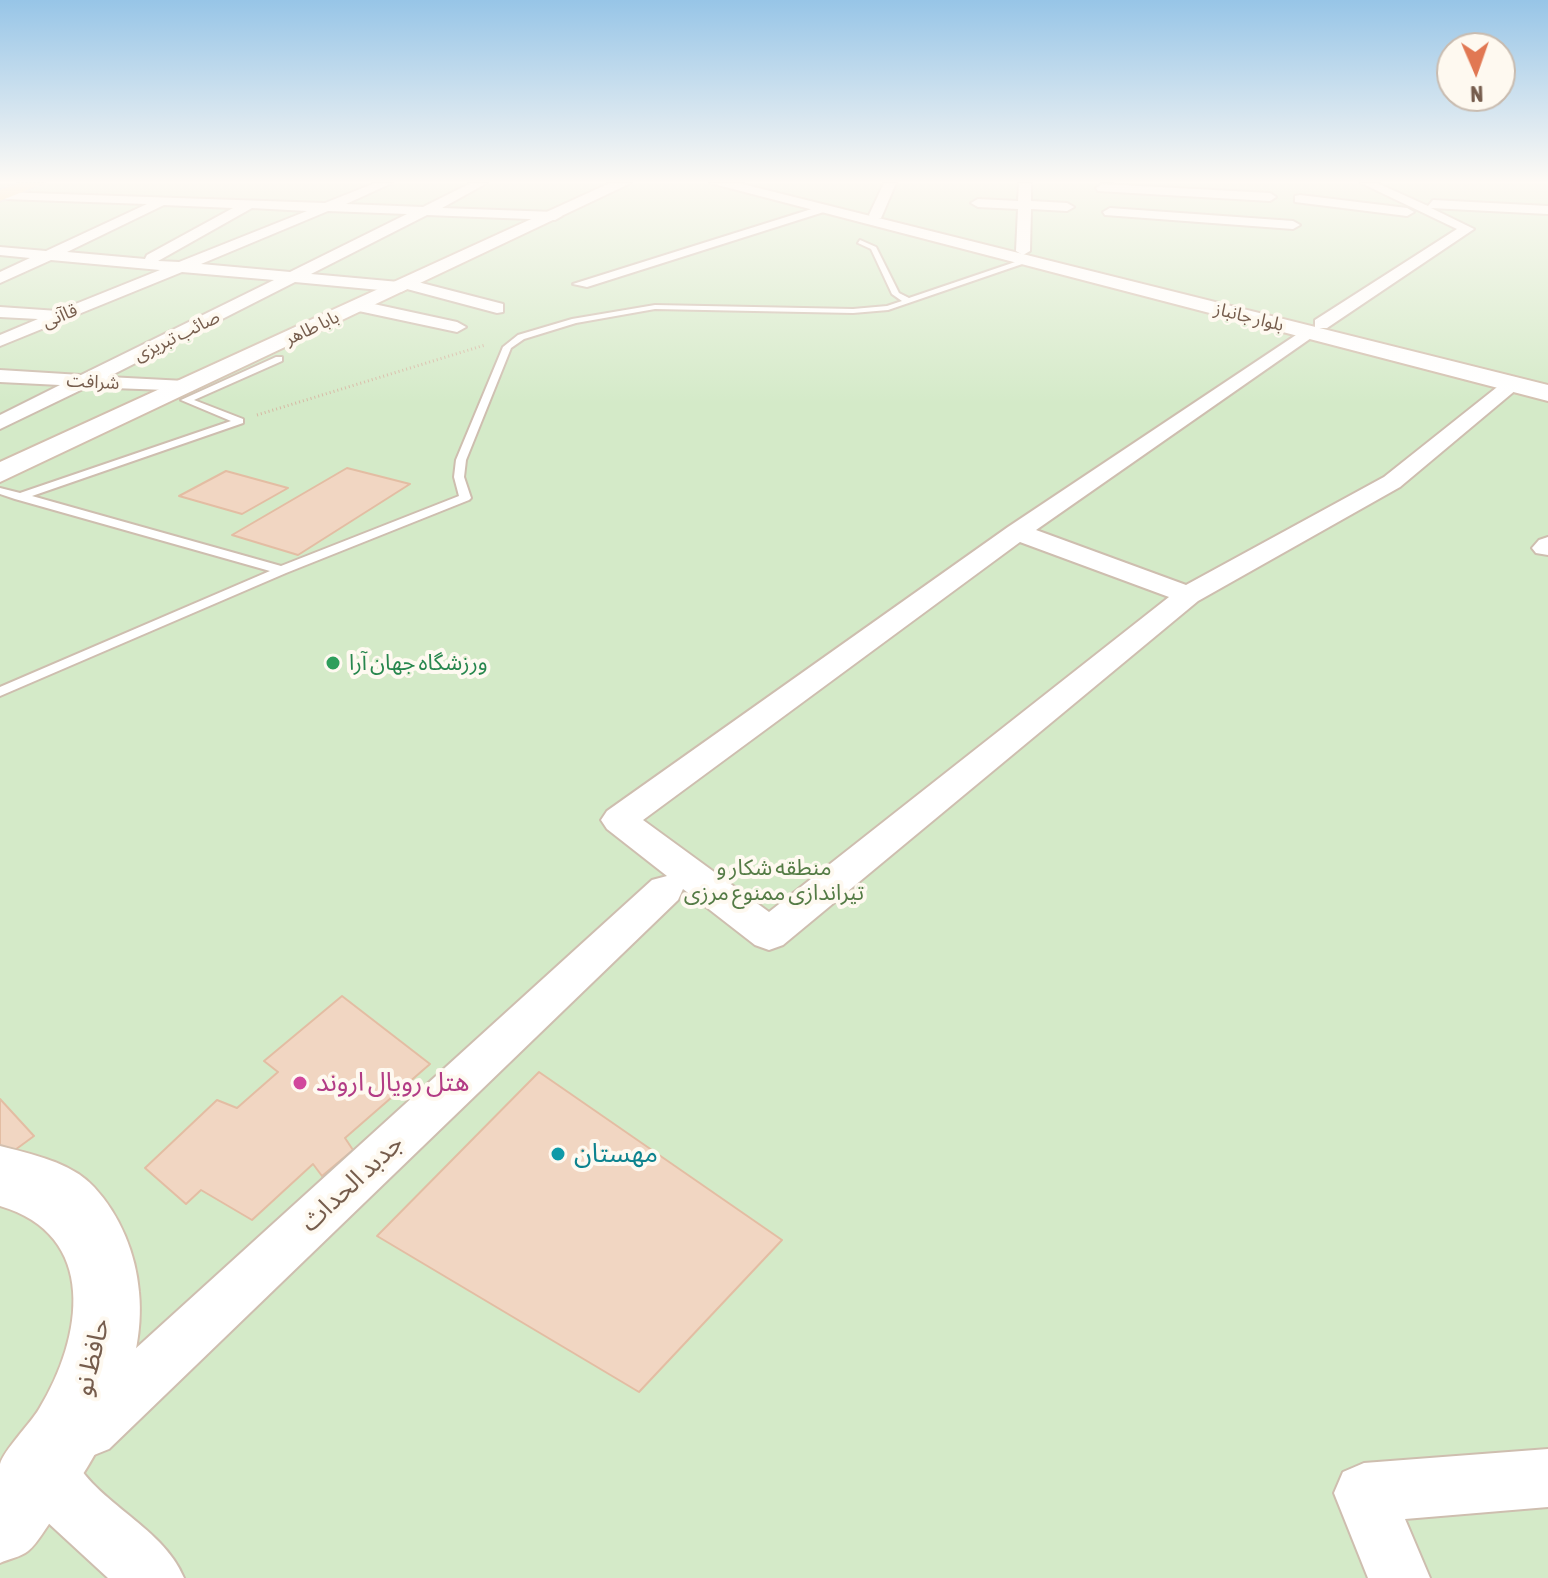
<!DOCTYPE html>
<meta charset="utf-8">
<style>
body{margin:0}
#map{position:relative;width:1548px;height:1578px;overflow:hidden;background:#fcf5e9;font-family:"Asap Condensed",sans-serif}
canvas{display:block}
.north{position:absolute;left:1436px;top:32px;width:80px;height:80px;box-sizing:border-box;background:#fef9f0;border:2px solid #c8bbaf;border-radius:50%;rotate:178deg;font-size:22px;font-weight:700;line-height:32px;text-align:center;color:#765d4d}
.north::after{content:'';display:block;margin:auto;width:28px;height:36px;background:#e17853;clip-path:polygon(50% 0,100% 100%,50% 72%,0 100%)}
</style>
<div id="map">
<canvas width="1548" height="1578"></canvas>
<div class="north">N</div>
</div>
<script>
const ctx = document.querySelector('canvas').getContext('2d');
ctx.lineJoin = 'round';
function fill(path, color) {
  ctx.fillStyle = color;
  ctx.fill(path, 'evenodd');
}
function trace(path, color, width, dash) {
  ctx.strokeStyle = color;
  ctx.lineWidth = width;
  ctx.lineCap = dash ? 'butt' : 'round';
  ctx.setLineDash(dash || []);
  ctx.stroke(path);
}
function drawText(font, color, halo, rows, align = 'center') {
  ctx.font = font + ' "Asap Condensed","Noto Sans Arabic",sans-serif';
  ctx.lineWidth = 8;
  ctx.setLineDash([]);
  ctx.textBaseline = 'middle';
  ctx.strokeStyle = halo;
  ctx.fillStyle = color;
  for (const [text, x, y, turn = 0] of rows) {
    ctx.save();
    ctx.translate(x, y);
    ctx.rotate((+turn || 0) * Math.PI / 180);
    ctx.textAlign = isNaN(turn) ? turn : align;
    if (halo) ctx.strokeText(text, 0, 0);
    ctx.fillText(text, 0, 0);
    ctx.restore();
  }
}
fill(new Path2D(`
 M0,183H1548V1578H0Z`), '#d4eac8');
const building = new Path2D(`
 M347,468L410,484L298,555L232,535Z
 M226,471L288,488L242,514L179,496Z
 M342,996L430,1064L345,1138L353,1150L322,1176L313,1164L252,1220L201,1190L186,1204L145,1168L217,1100L237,1108L278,1072L264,1061Z
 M539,1072L782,1240L639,1392L377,1236Z
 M0,1099L34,1136L0,1161Z`);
fill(building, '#f1d6c2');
trace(building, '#e3bda3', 2);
const lane = new Path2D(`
 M860,240L876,247L899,293L909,298L1024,259L1031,261L888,310L853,313L655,309L576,323L524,339L511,348L466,460L464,477L471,498L469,500L286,573L0,696V687L270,571L15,499L0,494V488L20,493L231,421L181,400L276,357H282V361L194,400L243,419V423L32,496L281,566L459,496L454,477L456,460L503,347L518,335L572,319L655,305L853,309L887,306L902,301L892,294L871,249L858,243Z`);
const street = new Path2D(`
 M375,183H392L346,204L423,207L471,183H487L442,208L555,212L562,216L555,220L427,215L311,274L399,282L406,279L503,304V312L497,313L407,289L401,292L295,282L108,377L185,381L195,387L192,391L87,387L0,429V415L60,385L0,382V370L81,375L274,280L182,272L0,346V335L38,319L0,317V307L58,311L160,270L51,260L0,283V272L30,258L0,255V247L46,251L147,204L4,199L0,198V192L325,203ZM164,205L233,208L147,255L145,259L67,252ZM252,208L307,211L179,262L158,261ZM328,211L407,214L290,272L201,264Z
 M884,183H896L881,218H871L869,215Z
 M1019,183H1031V201L1067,203L1074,207L1067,211L1031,209L1030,251L1023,255L1016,251L1018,209L978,207L971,203L978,199L1018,201Z
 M1361,183H1377L1428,206L1433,200L1548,206V214L1431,208L1474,229L1327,328H1315V320L1457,229Z
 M1102,184L1270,193L1276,197L1270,201L1098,191L1096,188Z
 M1300,195L1407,208L1414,212L1407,216L1295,202V196Z
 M818,207L830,210L587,287L573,284Z
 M1110,208L1293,221L1300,225L1293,229L1105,215L1103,212Z
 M360,301L457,322L466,327L457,332L354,310V302Z
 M1308,327L1314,328V336L1036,530L1186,585L1384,477L1506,380H1520L1523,384L1400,487L1198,601L783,945L769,950L755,945L683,889L678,900L109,1449L89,1457L69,1449L61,1429L69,1409L652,880L667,876L607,829L601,820L607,811L1008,527ZM1020,542L1169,597L769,912L643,820Z
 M1548,537V555L1536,553L1532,548L1539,540Z
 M47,1439L68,1447C90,1502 161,1523 184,1578H108L19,1496L11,1475L19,1454Z
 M1548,1449V1507L1405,1519L1430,1578H1368L1334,1493L1343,1472L1364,1463Z`);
const secondary = new Path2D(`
 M610,183H631L0,482V462Z
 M710,183H738L1548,385V401Z
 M0,1146C31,1154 71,1162 94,1187C120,1215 136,1254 139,1292C147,1371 99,1456 54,1517C46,1527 38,1543 28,1551C21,1557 8,1559 0,1563C0,1539 0,1484 0,1464C4,1450 30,1424 39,1409C83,1337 99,1235 0,1206Z`);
const primary = new Path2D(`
 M21,183H44L0,201V190Z`);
trace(lane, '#cebeaf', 4);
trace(street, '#cebeaf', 4);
trace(secondary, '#d3c0af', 4);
trace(primary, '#d9d2cd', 4);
trace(new Path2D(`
 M257,415L485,345`), '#d6b9a4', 3, [1, 3]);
fill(lane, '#fff');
fill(street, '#fff');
fill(secondary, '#fff');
fill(primary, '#f8dca5');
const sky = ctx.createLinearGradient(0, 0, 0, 404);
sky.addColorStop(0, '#97c5e7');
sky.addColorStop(0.45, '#fefaf5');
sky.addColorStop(1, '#fefaf500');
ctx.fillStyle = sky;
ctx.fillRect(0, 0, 1548, 404);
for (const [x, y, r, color] of [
 [333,663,8,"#2e9e5b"],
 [300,1083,8,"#d1479c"],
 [558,1154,8,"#0f9aa8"]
]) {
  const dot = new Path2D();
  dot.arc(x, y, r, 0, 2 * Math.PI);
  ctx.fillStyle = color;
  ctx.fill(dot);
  trace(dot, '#fef9f0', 3);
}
drawText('18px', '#765d4d', '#fef9f0', [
 ["قاآنی",60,316,-22],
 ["بلوار جانباز",1249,317,14],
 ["بابا طاهر",312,328,-25],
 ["صائب تبریزی",177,336,-26],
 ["شرافت",93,382,3]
]);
drawText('22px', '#27864d', '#fef9f0', [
 ["ورزشگاه جهان آرا",349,663]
], 'left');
drawText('22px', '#547b45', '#fef9f0', [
 ["منطقه شکار و",774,868],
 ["تیراندازی ممنوع مرزی",774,893]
]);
drawText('26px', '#b23c85', '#fef9f0', [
 ["هتل رویال اروند",316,1083]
], 'left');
drawText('26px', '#0d838f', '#fef9f0', [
 ["مهستان",574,1154]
], 'left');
drawText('26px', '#765d4d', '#fef9f0', [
 ["جدبد الحداث",352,1183,-43],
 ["حافظ نو",92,1357,-76]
]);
</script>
